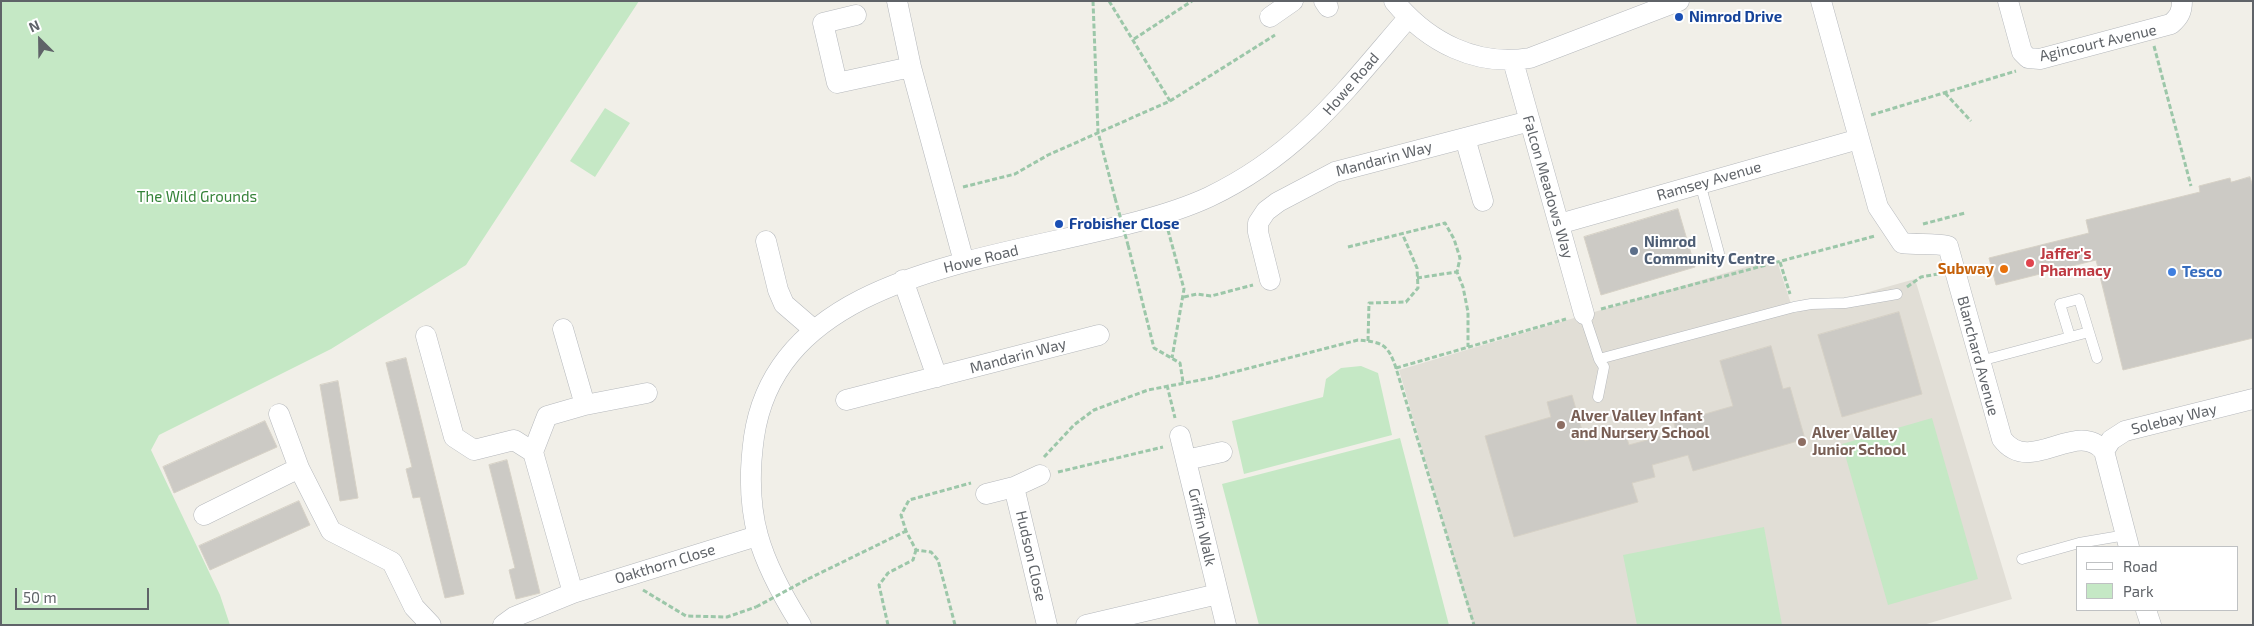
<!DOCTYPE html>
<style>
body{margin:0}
#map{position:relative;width:2254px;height:626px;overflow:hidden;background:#f1efe8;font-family:"Exo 2",sans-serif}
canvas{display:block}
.frame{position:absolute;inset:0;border:2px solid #5f6368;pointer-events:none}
.legend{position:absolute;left:2076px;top:546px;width:162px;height:65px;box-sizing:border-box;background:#fff;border:1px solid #bfc1c3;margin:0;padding:6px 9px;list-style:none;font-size:15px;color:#5f6368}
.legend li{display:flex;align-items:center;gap:10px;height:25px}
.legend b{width:25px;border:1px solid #bfc1c3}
.north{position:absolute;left:15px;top:15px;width:50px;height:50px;-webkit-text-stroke:4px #fff;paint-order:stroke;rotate:337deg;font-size:14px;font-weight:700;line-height:20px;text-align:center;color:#5f6368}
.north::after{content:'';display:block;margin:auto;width:18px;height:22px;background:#5f6368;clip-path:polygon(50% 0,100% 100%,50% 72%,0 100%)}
.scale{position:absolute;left:15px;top:588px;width:134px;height:22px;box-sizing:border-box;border:2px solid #5f6368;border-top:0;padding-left:6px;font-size:15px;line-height:18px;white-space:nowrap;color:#5f6368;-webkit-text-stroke:4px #fff;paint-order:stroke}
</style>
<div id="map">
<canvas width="2254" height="626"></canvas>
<div class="frame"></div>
<ul class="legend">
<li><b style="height:6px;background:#fff"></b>Road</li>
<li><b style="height:14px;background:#c5e8c5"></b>Park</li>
</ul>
<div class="north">N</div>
<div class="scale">50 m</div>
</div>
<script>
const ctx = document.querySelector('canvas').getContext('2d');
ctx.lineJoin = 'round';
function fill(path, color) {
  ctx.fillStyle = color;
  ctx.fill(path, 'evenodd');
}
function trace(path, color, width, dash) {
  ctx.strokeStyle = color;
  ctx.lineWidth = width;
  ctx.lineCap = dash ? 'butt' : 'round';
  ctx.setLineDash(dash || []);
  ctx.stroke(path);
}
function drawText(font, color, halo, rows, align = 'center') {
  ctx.font = font + ' "Exo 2",sans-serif';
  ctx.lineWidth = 4;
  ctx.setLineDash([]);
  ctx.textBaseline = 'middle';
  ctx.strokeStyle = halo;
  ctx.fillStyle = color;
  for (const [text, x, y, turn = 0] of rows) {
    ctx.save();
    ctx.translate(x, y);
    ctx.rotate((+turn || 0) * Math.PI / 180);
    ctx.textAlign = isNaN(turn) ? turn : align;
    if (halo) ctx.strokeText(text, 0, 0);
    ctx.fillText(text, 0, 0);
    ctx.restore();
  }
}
fill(new Path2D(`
 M1776,258L1794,313L1915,279L2012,599L1923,625H1473L1399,370Z`), '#e1ded6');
fill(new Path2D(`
 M1,1H639L466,265L331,349L159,435L151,450L220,595L230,625H1Z
 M605,108L630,123L595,177L570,161Z
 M1361,366L1378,373L1392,435L1244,474L1232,421L1323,397L1326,379L1341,368Z
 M1932,418L1978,579L1888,605L1842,444Z
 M1400,438L1449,625H1259L1222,484Z
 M1764,527L1782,625H1637L1623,555Z`), '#c5e8c5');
const building = new Path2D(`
 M2250,177L2253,187V338L2123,370L2096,260L1996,285L1989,258L2089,233L2086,220L2200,192L2199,186L2230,178L2231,182Z
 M1678,209L1695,267L1601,295L1584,237Z
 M1899,312L1922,394L1842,417L1818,335Z
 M1771,346L1783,389L1790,387L1805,439L1693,471L1688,455L1652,465L1655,477L1632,483L1638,502L1514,537L1485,436L1551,417L1547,402L1572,395L1585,441L1624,429L1629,445L1676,432L1674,423L1733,406L1720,361Z
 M406,358L464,594L445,598L420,497L413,498L406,469L412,467L386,363Z
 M338,381L358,498L340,501L320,385Z
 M265,421L277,447L174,493L163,467Z
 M507,460L540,593L516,599L509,570L515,568L489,465Z
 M299,501L310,525L210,570L199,546Z`);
fill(building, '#cccac5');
trace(building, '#d6d1c6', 1);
const lane = new Path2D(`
 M1700,183L1719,253
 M1584,314L1599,359L1794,307L1811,304L1845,303L1897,294
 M2070,337L2060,304L2079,299L2089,332
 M1980,361L2089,332L2097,358
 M1598,397L1604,367L1599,359
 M2022,559L2079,543L2126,535`);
const street = new Path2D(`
 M897,1L911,67
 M1324,1L1328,7
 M1394,1C1428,42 1476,67 1530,58L1679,1
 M1821,1L1878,207L1902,243C1918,245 1933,243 1948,246L2002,439C2031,477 2076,418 2104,451L2129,547
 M2008,1L2022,52L2028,58L2040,59L2171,24C2179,17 2182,12 2182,1
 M856,15L823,23L837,83L911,67L964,262
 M1270,17L1293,1
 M1513,61L1584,314
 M1465,138L1483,201
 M1559,224L1859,139
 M766,241L778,290L784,304L813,329
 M903,280L937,377
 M1270,280L1258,232V223L1266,211L1278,202L1335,172L1530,121
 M563,329L585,405
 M426,336L454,437L474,450L514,440L533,452L573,593
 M846,400L1099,335
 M279,414L299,468L331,531L392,562L414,607L431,625
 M1180,436L1226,625
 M2104,451L2111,440L2125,431L2253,399
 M533,452L547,416L585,405L647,393
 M1186,460L1222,452
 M1014,487L1047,625
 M986,494L1014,487L1040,475
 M204,515L299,468
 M2146,610L2151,625
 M503,625L514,617L573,593L757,536
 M801,625C760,560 743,515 754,437C782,245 1071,261 1209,197C1299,154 1345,91 1408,18
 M1086,625L1218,594`);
trace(lane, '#b5b8bc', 11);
trace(street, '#b5b8bc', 21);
trace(new Path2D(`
 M1093,1L1098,132L1115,198
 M1109,1L1170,101
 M1134,39L1192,1
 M2154,46L2191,186
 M1945,93L1971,121
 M1871,115L2016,71
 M963,187L1015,174L1048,155L1170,101L1275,35
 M1923,224L1965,213
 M1168,230L1184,289L1172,358
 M1128,245L1154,348L1180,363L1183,382
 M1348,247L1445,223L1454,239L1460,258L1457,272L1463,287L1468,312V347
 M1780,262L1790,294
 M1417,278L1456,272
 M1907,287L1921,277L1938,274
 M1184,297L1197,294L1211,296L1253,285
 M1601,309L1875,236
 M1368,341L1369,303L1406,302L1418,288L1417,268L1402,233
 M1396,368L1566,319
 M1167,385L1175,418
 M1044,457L1074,425L1094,410L1148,390L1211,378L1358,340C1382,342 1388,344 1396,368L1474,625
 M1058,472L1163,447
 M808,579L906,531
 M643,590L686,616L727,617L756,607
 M888,625L879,585L888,573L913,560L916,550
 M955,625L938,560L931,552L916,550L906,531L901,515L909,500L971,483`), '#9cc7a9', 3, [5, 2.5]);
trace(lane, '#fff', 10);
trace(street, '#fff', 20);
trace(new Path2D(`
 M1115,198L1128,245
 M756,607L808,579`), '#9cc7a9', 3, [5, 2.5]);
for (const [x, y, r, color] of [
 [1679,17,5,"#1a4fb4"],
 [1059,224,5,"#1a4fb4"],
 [1634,251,5,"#5c6f8a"],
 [2030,263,5,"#e0444e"],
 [2004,269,5,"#e8710a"],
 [2172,272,5,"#3f7fe0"],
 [1561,425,5,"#8d6e63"],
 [1802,442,5,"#8d6e63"]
]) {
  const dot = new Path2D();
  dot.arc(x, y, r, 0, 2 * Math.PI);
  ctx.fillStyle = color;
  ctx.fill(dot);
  trace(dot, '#fff', 2);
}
drawText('bold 15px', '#164399', '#fff', [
 ["Nimrod Drive",1689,17],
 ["Frobisher Close",1069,224]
], 'left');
drawText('15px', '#5f6368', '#fff', [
 ["Agincourt Avenue",2098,43,-13],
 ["Howe Road",1351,84,-49],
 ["Mandarin Way",1384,159,-15],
 ["Ramsey Avenue",1709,181,-16],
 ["Falcon Meadows Way",1548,187,74],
 ["Howe Road",981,259,-14],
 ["Mandarin Way",1018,356,-15],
 ["Blanchard Avenue",1978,356,75],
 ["Solebay Way",2174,419,-14],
 ["Griffin Walk",1202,527,77],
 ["Hudson Close",1031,556,77],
 ["Oakthorn Close",665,564,-17]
]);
drawText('15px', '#348238', '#fff', [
 ["The Wild Grounds",197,197]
]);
drawText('bold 15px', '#4e5e75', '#fff', [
 ["Nimrod",1644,242],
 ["Community Centre",1644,259]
], 'left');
drawText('bold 15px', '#be3a42', '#fff', [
 ["Jaffer's",2040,254],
 ["Pharmacy",2040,271]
], 'left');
drawText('bold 15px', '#c56008', '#fff', [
 ["Subway",1994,269]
], 'right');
drawText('bold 15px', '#366cbe', '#fff', [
 ["Tesco",2182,272]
], 'left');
drawText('bold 15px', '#785e54', '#fff', [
 ["Alver Valley Infant",1571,416],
 ["and Nursery School",1571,433],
 ["Alver Valley",1812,433],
 ["Junior School",1812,450]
], 'left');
</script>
